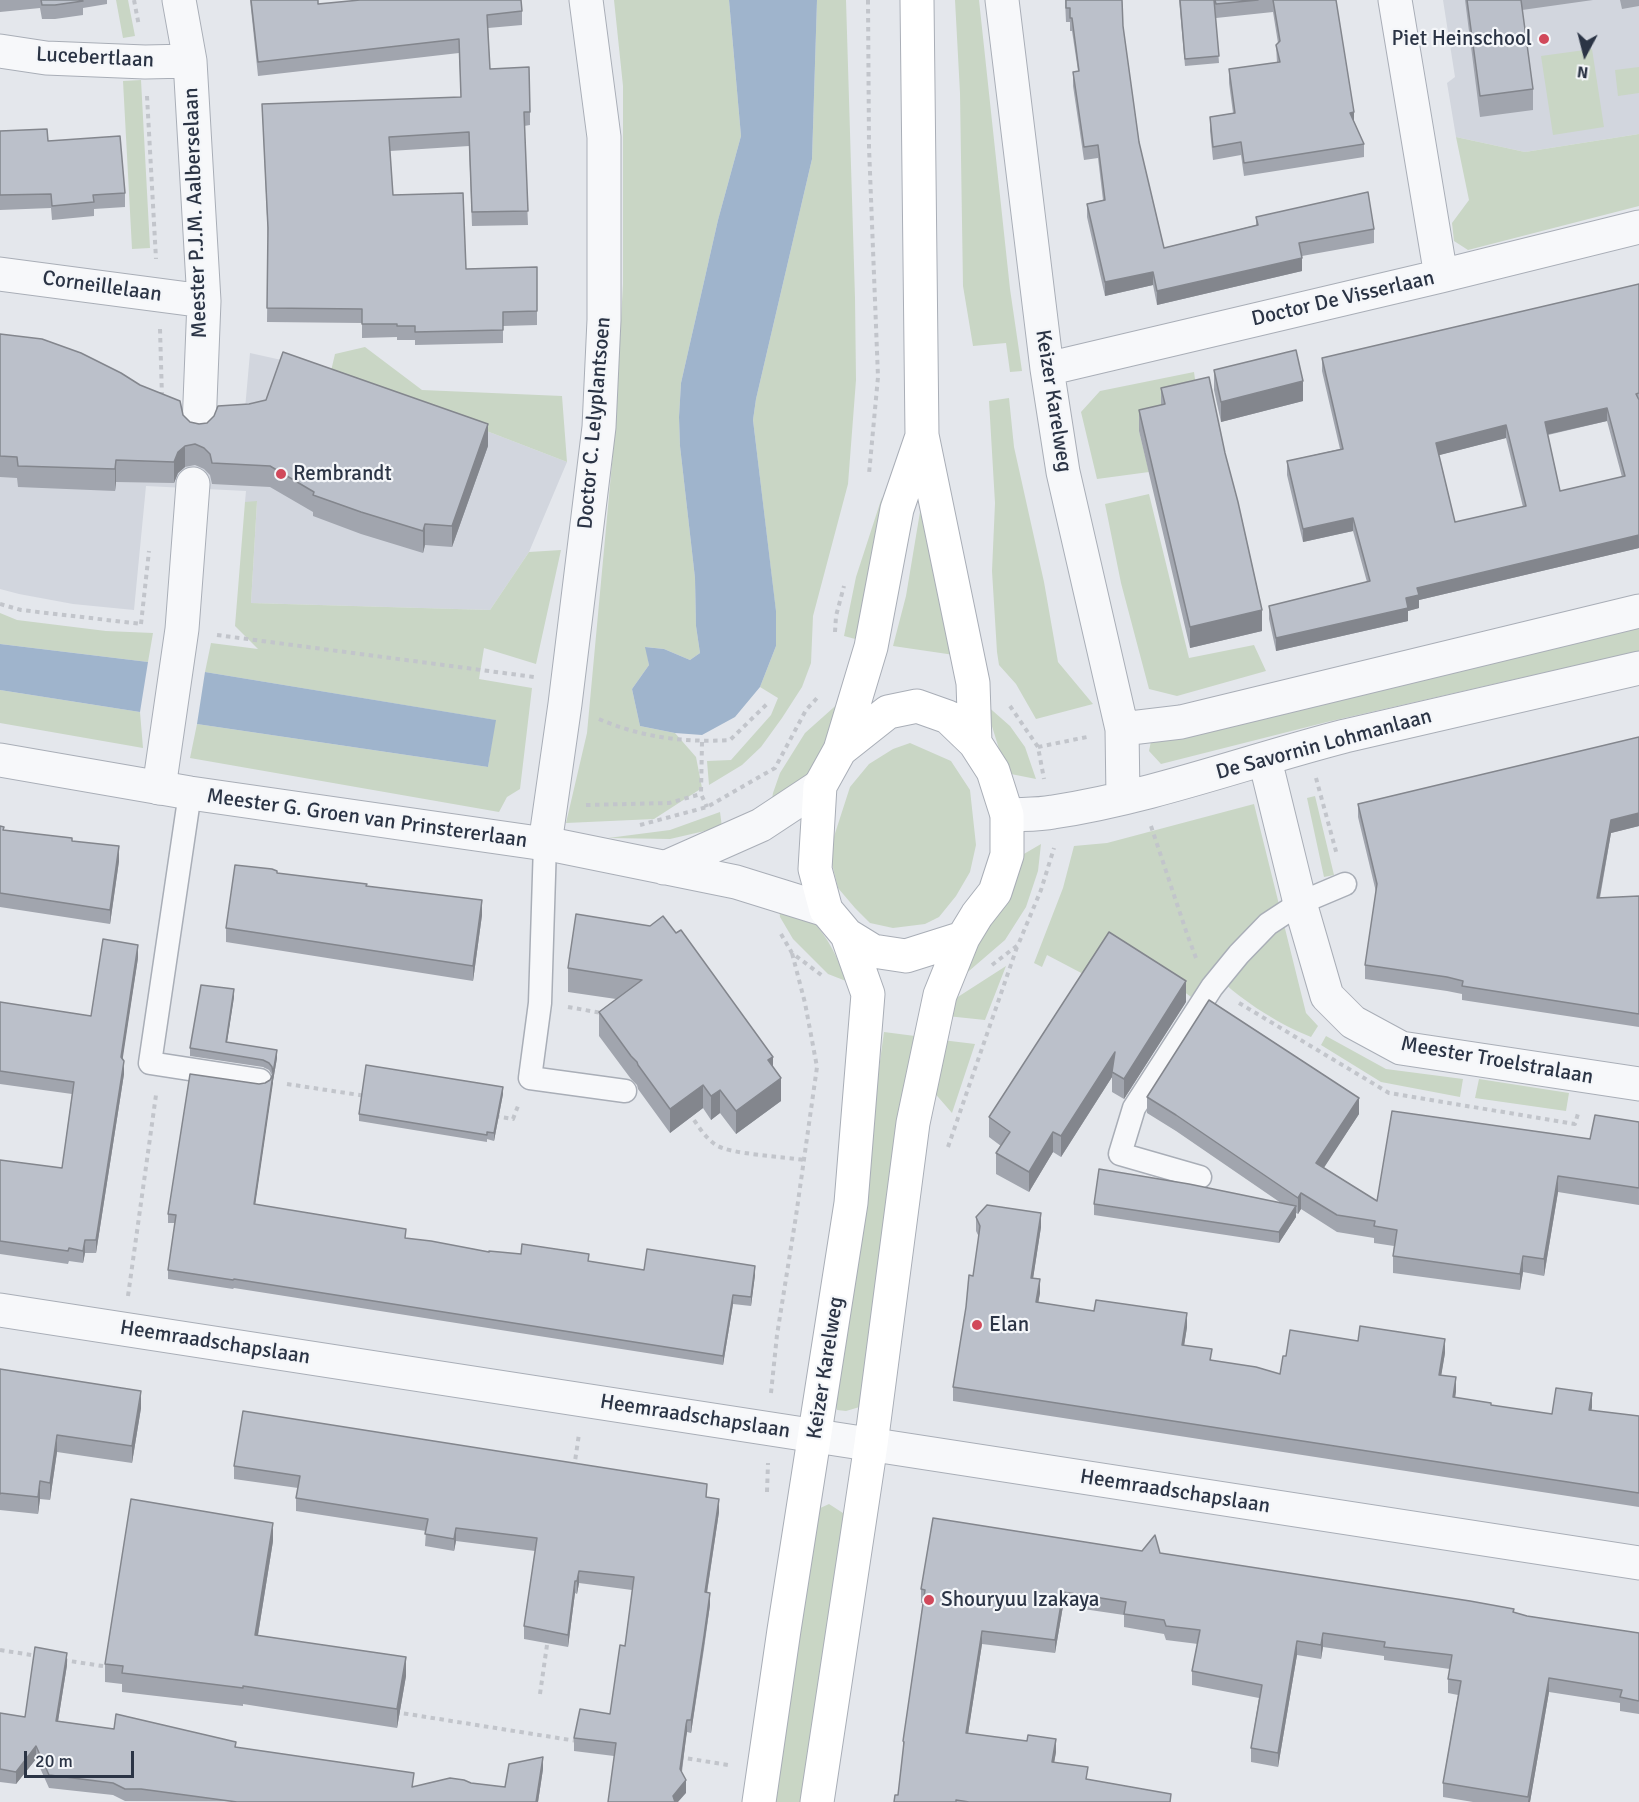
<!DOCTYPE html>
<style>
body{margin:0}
#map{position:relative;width:1639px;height:1802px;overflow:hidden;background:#e4e7ec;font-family:Signika,sans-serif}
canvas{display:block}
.north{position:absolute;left:1555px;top:24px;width:60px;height:60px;-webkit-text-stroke:4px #f4f6f9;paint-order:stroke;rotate:187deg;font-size:16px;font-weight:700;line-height:24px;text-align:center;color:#2b3445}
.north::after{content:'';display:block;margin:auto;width:21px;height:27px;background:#2b3445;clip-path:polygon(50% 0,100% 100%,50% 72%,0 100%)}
.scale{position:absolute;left:24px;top:1751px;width:110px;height:27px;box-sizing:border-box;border:3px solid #2b3445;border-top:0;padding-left:8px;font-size:18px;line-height:21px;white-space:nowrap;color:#2b3445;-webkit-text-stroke:4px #f4f6f9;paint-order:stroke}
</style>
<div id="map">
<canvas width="1639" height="1802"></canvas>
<div class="north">N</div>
<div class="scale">20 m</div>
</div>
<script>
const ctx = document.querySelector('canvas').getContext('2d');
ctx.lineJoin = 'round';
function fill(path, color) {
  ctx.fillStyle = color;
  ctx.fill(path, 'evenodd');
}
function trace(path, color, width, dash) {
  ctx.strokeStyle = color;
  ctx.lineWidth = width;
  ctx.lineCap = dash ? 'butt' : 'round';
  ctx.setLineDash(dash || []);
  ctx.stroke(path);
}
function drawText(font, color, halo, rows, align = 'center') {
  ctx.font = font + ' Signika,sans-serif';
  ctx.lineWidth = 4.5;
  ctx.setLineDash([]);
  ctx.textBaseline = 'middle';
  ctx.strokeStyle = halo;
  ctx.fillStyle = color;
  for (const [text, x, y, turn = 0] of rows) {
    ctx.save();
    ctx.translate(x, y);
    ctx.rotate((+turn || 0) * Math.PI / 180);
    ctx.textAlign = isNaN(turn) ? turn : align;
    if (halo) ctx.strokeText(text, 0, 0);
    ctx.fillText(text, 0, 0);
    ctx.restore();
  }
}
fill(new Path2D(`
 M1443,0H1639V134L1525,152L1456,137L1447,83L1455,77Z
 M0,347L179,415L211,419L244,420L250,353L331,371L567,462L529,552L490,610L251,603L257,502H245L246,491L146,486L134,610L73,604L19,594L0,589Z`), '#d2d6de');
fill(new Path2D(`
 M116,0H128L135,36L123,38Z
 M614,0H729L741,136L718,220L681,383L679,417L680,446L695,578L696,626L700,653L690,660L664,649L646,647L649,665L632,689L640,726L675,733L696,757L702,788L654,819L566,823L587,733L615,431L623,284V86Z
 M817,0H846L855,298L856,380L848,484L813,616L811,663L802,687L782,718L761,747L742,765L709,785L707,761L731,760L771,715L778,698L760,687L776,646V612L753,420L756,399L812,159Z
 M955,0H979L1010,289L1022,371L1010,372L1006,343L973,346L963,286L960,93Z
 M1592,49L1604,127L1553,135L1541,56Z
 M1639,67V93L1618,96L1615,70Z
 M141,80L150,248L132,249L123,81Z
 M1639,134V206L1468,250L1454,241L1452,223L1469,200L1456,137L1525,152Z
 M365,347L422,390L562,396L567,462L331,371L335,354Z
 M1194,372L1198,401L1139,431L1149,472L1097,479L1081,412L1100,391Z
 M1009,398L1014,447L1044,582L1058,662L1093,704L1036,719L1016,684L999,665L997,652L992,571L995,503L989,401Z
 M1149,494L1189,658L1254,645L1266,671L1177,696L1149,689L1121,583L1105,504Z
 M882,497L879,531L863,641L844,636L856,577Z
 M922,500L926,540L961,656L893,646L906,596Z
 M257,501L251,603L490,610L529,552L561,550L536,664L484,648L479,679L532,688L520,789L507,797L499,812L190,758L197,724L488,767L495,720L205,672L211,643L258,649L235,626L245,502Z
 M0,613L17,620L106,631L153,633L148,662L0,644Z
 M1639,620V651L1327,722L1161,764L1149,751L1152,736Z
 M0,690L140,712L143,748L0,723Z
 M842,700L824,750L802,789L770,811L773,793L780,773L805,733Z
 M985,704L1010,726L1025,747L1036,779L1011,774L1000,752Z
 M910,743L951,761L970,790L976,845L970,872L956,896L939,917L925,924L893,928L870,923L855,908L838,888L829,852L850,787L869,764L893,749Z
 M1315,796L1334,875L1324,877L1307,798Z
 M1254,804L1306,1013L1318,1026L1311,1037C1274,1022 1238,998 1210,970L1191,997L1111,936L1087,976L1047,955L1042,967L1034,963L1063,888L1074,846L1107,843Z
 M720,812L722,827L670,839L608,838L670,830Z
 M1041,844L1038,871L1026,907L1005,940L955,983L1017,858Z
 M779,907C788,911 798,913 806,917C824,927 840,962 846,981L828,974L793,939L780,917Z
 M1006,966L985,1020L947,1016L950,1002Z
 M884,1032L915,1036L863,1406L846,1411L837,1410L833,1401Z
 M1326,1036L1386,1069L1463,1079L1460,1097L1381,1082L1321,1045Z
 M942,1040L975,1044L952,1113L932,1090Z
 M1479,1079L1569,1093L1566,1111L1475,1098Z
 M829,1504L846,1515L801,1802H775L818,1509Z`), '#c9d6c5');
fill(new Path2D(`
 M729,0H817L812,159L756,399L753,420L776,611V646L760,687L735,717L702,735L675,733L640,726L632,689L649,665L645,647L664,649L690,660L700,653L696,626L695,578L680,446L679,417L681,383L718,220L741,136Z
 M0,644L148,662L140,712L0,690Z
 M205,672L496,720L488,767L197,724Z`), '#9fb4cc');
const service = new Path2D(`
 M190,793L150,1063L260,1080
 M545,844L540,1003L530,1078L625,1091
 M1200,1177L1120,1154L1134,1108L1212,987L1239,954L1268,924L1300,903L1345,884`);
const minor = new Path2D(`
 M179,0L190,61L204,301L199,427
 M1002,0L1047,369L1063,472L1122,729L1123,797
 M1395,0L1441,276
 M0,51L46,58L145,62L190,61
 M0,274L204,301
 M1047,369L1441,276L1639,227
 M1122,729L1181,722L1639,611
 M1265,760L1300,903L1327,996L1353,1022L1401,1048L1639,1084
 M159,788L182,629L193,484
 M1007,815C1022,814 1038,815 1053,812C1152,797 1248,761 1345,736L1639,668
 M545,844L565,704L599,427L604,320V137L586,0
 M0,1310L1639,1563`);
const tertiary = new Path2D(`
 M0,760L190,793L559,846L736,882L826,910
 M664,868L761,825L820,786`);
const secondary = new Path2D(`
 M917,0L922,435L973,683L975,743
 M840,750L871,647L897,509L922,436
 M759,1802L784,1630L851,1203L868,994L847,935
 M817,1802L871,1444L913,1123L940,995L963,938L977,915L995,892L1007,855V815L993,771L975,743L948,717L917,706L888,712L840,750L820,786L815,869L826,910L847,935L873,951L906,956L963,938`);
trace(service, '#a9aeb7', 25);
trace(minor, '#a9aeb7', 35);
trace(tertiary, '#a9aeb7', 35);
trace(secondary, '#a9aeb7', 35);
trace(new Path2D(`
 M134,0L139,26
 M868,0L869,147L878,377L869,474
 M147,96L156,259
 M160,329L162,397
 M0,604L21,610L142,624
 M141,624L149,551
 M835,632L836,616L844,586
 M217,635L534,677
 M1010,706L1038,747L1044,779
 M599,719C640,737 685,743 730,740L768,703
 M702,742L701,794L707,807
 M1038,747L1087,737
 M1316,778L1337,855
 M586,805L669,803L701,794
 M640,825L707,807L775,768L806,710L817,698
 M1151,826L1187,934L1196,958
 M781,934L792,953L824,977
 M992,965L1018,945L1041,890L1054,848
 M1239,1003L1389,1093L1575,1124L1579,1110
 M568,1007L602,1013
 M287,1084L366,1096
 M689,1113C697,1124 705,1138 716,1145C729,1154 785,1157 804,1160
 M495,1116L513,1119L518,1106
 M948,1147L1017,947
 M128,1296L156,1095
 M771,1393L777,1335L796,1216L817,1067L805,1003L792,953
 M574,1468L579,1434
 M767,1492L768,1463
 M0,1650L38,1656
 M63,1660L109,1667
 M540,1694L548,1638
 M395,1712L577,1741
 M679,1757L728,1765`), '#c2c5cb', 4, [4.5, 4.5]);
trace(service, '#f7f8fa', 22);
trace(minor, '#f7f8fa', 33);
trace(tertiary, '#f7f8fa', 33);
trace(secondary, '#fff', 33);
fill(new Path2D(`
 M0,0H107V4L83,8V15L55,19H42L40,8L0,12Z
 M250,0H318V4L522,11V25L488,28L490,69L530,112V125L524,126L528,225L472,226L469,146L390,151L393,195L466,269L537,267V325L503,326V343L415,345V340H397V337L362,338V323L267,322L268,240L262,104L461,98L459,53L258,76Z
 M1065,0H1122L1123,26L1139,142L1164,248L1256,225V217L1374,229V243L1302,256V271L1157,305L1153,285L1105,296L1087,217V204L1103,200L1098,158L1084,160L1073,86V72L1078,71L1072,31H1070V22H1066Z
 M1179,0H1336L1354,122L1364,144V157L1244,176L1241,155L1213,160L1210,131V117L1233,113L1229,83V69L1277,63L1276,45L1278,43L1273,12L1216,18L1215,7L1219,63L1185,66Z
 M1465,0H1593L1522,10L1533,89V110L1480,117Z
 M1620,0H1639V6L1622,9Z
 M0,131L48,141L125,193V207L94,209V216L52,220L51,208L0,210Z
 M1639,284V548L1419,600V608L1408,611V621L1276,651L1269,619V606L1367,582L1353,531L1303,542L1287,475V461L1340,449L1322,371V358ZM1607,421L1622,477L1560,491L1548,435ZM1506,438L1523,507L1455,522L1439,455Z
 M0,334L183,415L190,422L199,424L488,446L452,547L425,545L423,553L361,534L313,516V512L270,487L212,484L210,475L204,469L195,465L185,467L178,473L174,483L116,482L115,491L18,487L17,478L0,477Z
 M1214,370L1303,401L1221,422L1214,390Z
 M1161,388L1262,631L1190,648L1139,431V410L1161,405Z
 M1639,737V826L1611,833L1600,898L1639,896V1027L1462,1000V994L1447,991L1365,979V965L1376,892L1358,817V804Z
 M0,826L4,830L72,841L119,861L110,924L0,907Z
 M277,873L367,887L482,915L473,981L226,942V928Z
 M576,914L773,1067L781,1101L736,1134L720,1113L711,1120L703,1108L670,1133L638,1089L637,1085L631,1079L599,1036V1012L616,999L568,992V968Z
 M138,958L122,1059L124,1074L96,1253H85L83,1263L69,1261L68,1264L0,1254V1160L62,1168L72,1094L0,1084V1002L91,1016Z
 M234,997L227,1042L277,1058L273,1081V1078L255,1204L406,1238L489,1252L589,1262L644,1270L755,1275L751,1306L733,1304L723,1365L234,1288L233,1289L168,1279V1270L175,1223H168V1214L259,1084L265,1083L270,1080L272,1075L269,1070L263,1067L190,1056V1048Z
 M1186,1002L1124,1099L1112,1092V1077L1061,1157L1053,1152L1029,1192L996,1174V1153L1001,1146L989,1137V1117Z
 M503,1094L494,1141L487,1139V1142L359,1121V1114Z
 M1147,1097L1359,1114L1323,1168L1377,1201L1590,1139L1639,1122V1205L1558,1192L1544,1276L1523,1272L1520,1290L1393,1273V1256L1394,1246L1374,1243V1238L1337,1232L1301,1209L1298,1214L1296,1213V1217L1279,1243L1094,1215V1204L1281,1203L1176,1131L1147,1113Z
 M976,1217L1041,1227L1033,1278L1040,1293L1038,1302L1187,1327L1184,1345L1212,1360L1280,1374L1445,1353L1441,1375L1456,1391L1455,1398L1491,1405L1552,1414L1592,1407L1591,1411L1639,1416V1507L953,1401V1387L973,1276L979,1237L976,1231Z
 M0,1369L141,1408L132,1463L57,1452L50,1500L40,1499L38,1514L0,1510Z
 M234,1466L707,1498L719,1512L707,1593L710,1605L704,1649L691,1733L687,1732L686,1737L682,1772L686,1793L614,1756L574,1751V1738L610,1714L625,1646L632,1590L579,1583L577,1594L575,1593L568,1647L524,1639V1626L535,1551L456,1541L454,1551L425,1546L426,1531L296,1511V1498L298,1488L234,1479Z
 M273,1541L258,1635L406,1676L397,1728L243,1704V1706L122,1692V1684L105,1682V1664Z
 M1142,1551L1160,1553L1527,1616L1639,1633V1714L1620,1711V1703L1549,1692L1530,1802H1473L1443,1797V1783L1458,1695L1448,1693V1679L1450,1669L1384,1660V1656L1323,1647L1321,1659L1297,1655L1278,1767L1251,1762V1748L1259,1698L1192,1685V1671L1198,1644L1166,1640L1164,1634L1124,1627V1615L1063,1606L1055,1653L982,1644L968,1733L1056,1752L1054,1762L1088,1780L1171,1802H894L898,1795L903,1753V1741L923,1603H921V1589Z
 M67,1665L58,1721L236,1747L414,1786L471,1783L505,1787L543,1769L538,1802L125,1801L113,1795L49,1788L36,1759L16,1784L0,1782V1713L25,1717Z`), '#a1a5ae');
fill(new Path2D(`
 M1354,112V125L1350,113Z
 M1302,258V271L1157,305V291Z
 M1153,272V285L1105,296V282Z
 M1303,381V401L1221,422V402Z
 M1607,408V421L1545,435V422Z
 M488,424V446L452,547V526Z
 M1506,425V438L1436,456V443Z
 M185,446V467L178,473L174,483V462L178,452Z
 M116,460V482L115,491V469Z
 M1353,518V531L1303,542V529Z
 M425,524V545L423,553V531Z
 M1639,535V548L1419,600V608L1408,611V621L1276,651V638L1406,598L1417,588Z
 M1262,610V631L1190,648V627Z
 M1639,813V826L1611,833L1597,911V898L1611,820Z
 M119,846V861L110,924V910Z
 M482,900V915L473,981V966Z
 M138,945V958L121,1070V1057Z
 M1186,981V1002L1124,1099V1079Z
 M234,989V997L226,1049V1042Z
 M277,1050V1058L273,1081V1073Z
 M1115,1052L1112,1077L1061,1157V1136Z
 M773,1057V1080L768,1060Z
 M124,1061V1074L96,1253V1240Z
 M273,1074V1083L254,1213V1204Z
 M781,1078V1101L736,1134V1111Z
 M703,1085V1108L670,1133V1109Z
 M503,1087V1094L494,1141V1133Z
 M720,1090V1113L711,1120V1096Z
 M1359,1098V1114L1316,1180V1163Z
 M1053,1132V1152L1029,1192V1172Z
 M1558,1176V1192L1544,1276V1259Z
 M1301,1193V1209L1298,1214V1198Z
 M1296,1206V1217L1279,1243V1232Z
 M1041,1213V1227L1031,1292V1278Z
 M85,1240V1253L83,1263V1251Z
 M1523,1256V1272L1520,1290V1274Z
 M755,1266V1275L751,1306V1297Z
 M1040,1279V1293L1036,1316V1302Z
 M733,1295V1304L723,1365V1356Z
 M1187,1313V1327L1182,1359V1345Z
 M1445,1339V1353L1439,1389V1375Z
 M1456,1377V1391L1453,1411V1397Z
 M141,1391V1408L132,1463V1446Z
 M1592,1393V1407L1589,1424V1410Z
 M57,1435V1452L50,1500V1483Z
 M40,1481V1499L38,1514V1497Z
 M719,1499V1512L705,1605V1592Z
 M273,1523V1541L255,1653V1635Z
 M456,1528V1541L454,1551V1539Z
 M579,1571V1583L577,1594V1581Z
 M575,1581V1593L568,1647V1635Z
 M1063,1592V1606L1055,1653V1640Z
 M710,1593V1605L691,1733V1720Z
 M982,1631V1644L966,1747V1733Z
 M1323,1633V1647L1321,1659V1645Z
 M1297,1641V1655L1278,1767V1753Z
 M67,1653V1665L56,1734V1721Z
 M406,1657V1676L397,1728V1709Z
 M1549,1678V1692L1530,1802H1528Z
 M687,1720V1732L680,1782V1769Z
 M1056,1739V1752L1052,1775V1762Z
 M36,1746V1759L16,1784V1772Z
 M543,1757V1769L538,1802H536Z
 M686,1780V1793L678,1802H673V1796Z`), '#83868d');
const building = new Path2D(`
 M41,0H82L83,1L55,5H42Z
 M251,0H318V4L360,0H521L522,11L487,15L490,69L529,67L530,112H524L528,211L472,212L469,132L389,137L393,195L463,193L466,269L537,267V311L503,312V330L415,332V326H397V324H362V309L267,308L268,228L262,104L461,97L459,39L258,62Z
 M1066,0H1122L1123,26L1139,142L1164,248L1258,225L1256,217L1368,192L1374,229L1299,243L1302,258L1157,291L1153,272L1105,282L1087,204L1105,200L1098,145L1084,147L1073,72L1079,71L1072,18H1070V8H1066Z
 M1180,0H1214L1219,56L1185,59Z
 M1215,0H1258L1216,4Z
 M1273,0H1336L1354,112L1350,113L1364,144L1244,163L1241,142L1213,147L1210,117L1235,113L1229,69L1280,62L1276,45L1280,41Z
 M1467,0H1521L1533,89L1480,96Z
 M47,129L48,141L120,136L125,193L93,195L94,202L52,206L51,194L0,195V131Z
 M1639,284V393L1636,394L1639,400V535L1417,588L1419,595L1406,598L1408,608L1276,638L1269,606L1370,581L1353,518L1303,529L1287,461L1343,449L1322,358ZM1607,408L1625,476L1560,491L1545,422ZM1506,425L1526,506L1455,522L1436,443Z
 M0,334L42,339L81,353L121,373L140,385L180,401L183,415L190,422L199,424L207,423L214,416L218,406L249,404L266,400L283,352L488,424L452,526L425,524L423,531L361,512L313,495L314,492L270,466L212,463L210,454L204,448L195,444L185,446L178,452L174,462L116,460L115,469L18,466L17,457L0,456Z
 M1296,350L1303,381L1221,402L1214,370Z
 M1209,377L1225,453L1238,502L1262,610L1190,627L1139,410L1165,404L1161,388Z
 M1639,737V813L1611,820L1597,898L1639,896V1014L1462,986L1463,981L1447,977L1365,965L1377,884L1358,804Z
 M0,826L4,827L3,830L72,838V841L119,846L110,910L0,893Z
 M235,865L272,869L277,871V873L367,884L366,886L482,900L473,966L226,928Z
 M576,914L650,926L663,916L676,933L681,930L773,1057L768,1060L781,1078L736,1111L720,1090L711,1096L703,1085L670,1109L638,1065L637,1062L631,1056L599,1012L642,980L568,968Z
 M1109,932L1186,981L1124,1079L1112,1072L1115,1052L1061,1136L1053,1132L1029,1172L996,1153L1010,1132L989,1117Z
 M103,939L138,945L121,1057L124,1061L96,1240H85L83,1251L69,1248L68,1251L0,1241V1160L62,1168L74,1082L0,1071V1002L91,1016Z
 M201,985L234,989L226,1042L277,1050L273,1073L272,1067L269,1063L263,1060L190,1048Z
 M1209,1000L1359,1098L1316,1163L1377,1201L1392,1111L1590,1139L1595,1115L1639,1122V1188L1558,1176L1544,1259L1523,1256L1520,1274L1393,1256L1397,1230L1374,1226L1375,1221L1337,1215L1301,1193L1298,1198L1176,1115L1147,1097Z
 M366,1065L503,1087L494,1133L487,1132V1135L359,1114Z
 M190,1074L259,1084L265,1083L270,1080L273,1074L254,1204L406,1229L405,1238L431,1241L489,1252V1251L521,1254L522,1244L589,1254L588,1261L644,1270L647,1249L755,1266L751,1297L733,1295L723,1356L234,1279L233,1280L168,1270L176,1215L168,1214Z
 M1099,1169L1189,1184L1296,1206L1279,1232L1094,1204Z
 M987,1205L1041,1213L1031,1278L1040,1279L1036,1302L1094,1311L1096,1300L1187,1313L1182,1345L1212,1349L1210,1360L1256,1367L1280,1374L1283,1356H1286L1290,1330L1358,1341L1360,1326L1445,1339L1439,1375L1456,1377L1453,1397L1491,1403V1405L1552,1414L1556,1388L1592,1393L1589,1410L1639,1416V1493L953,1387L966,1307L969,1275L973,1276L978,1241L980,1226L976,1217Z
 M0,1369L141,1391L132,1446L57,1435L50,1483L40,1481L38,1497L0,1493V1494Z
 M243,1411L707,1484L706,1497L719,1499L705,1592L710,1593L704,1636L691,1720H687L686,1725L680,1769L686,1780L673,1796L675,1802H608L616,1743L574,1738L580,1709L610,1714L620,1645L625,1646L634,1577L579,1571L577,1581H575L568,1635L524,1626L537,1538L456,1528L454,1539L425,1534L428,1519L296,1498L300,1476L234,1466Z
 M131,1499L273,1523L255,1635L406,1657L397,1709L243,1686V1688L122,1673L123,1666L105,1664Z
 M933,1518L1142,1551L1155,1535L1160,1553L1470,1601L1514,1609L1513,1612L1527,1616L1639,1633V1701L1620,1697L1622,1690L1549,1678L1528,1797L1443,1783L1461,1681L1448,1679L1452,1655L1384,1647L1385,1642L1323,1633L1321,1645L1297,1641L1278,1753L1251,1748L1262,1685L1192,1671L1200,1630L1166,1626L1164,1620L1124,1614L1126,1602L1063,1592L1055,1640L982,1631L966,1733L1027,1741L1028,1735L1056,1739L1052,1762L1088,1767L1086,1779L1171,1794L1170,1802H969L956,1800V1802H894L895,1795H898L904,1742L903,1741L925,1590L921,1589Z
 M35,1647L67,1653L56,1721L114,1729L116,1714L236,1742L235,1747L414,1773L412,1787L450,1778L464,1780L471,1783L505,1787L509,1764L543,1757L536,1802H237L141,1789H125L113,1783L49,1775L36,1746L16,1772L0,1769V1713L25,1717Z`);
fill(building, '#bbc0ca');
trace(building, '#83868d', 1.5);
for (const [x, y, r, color] of [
 [1544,39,6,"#d1495b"],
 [281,474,6,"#d1495b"],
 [977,1325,6,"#d1495b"],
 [929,1600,6,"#d1495b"]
]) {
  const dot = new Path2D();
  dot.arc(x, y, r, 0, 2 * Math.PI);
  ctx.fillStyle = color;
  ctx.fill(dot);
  trace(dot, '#f4f6f9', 2);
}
drawText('21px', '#2b3445', '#f4f6f9', [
 ["Piet Heinschool",1532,39,"right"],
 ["Rembrandt",293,474],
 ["Elan",989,1325],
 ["Shouryuu Izakaya",941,1600]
], 'left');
drawText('21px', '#2b3445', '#f4f6f9', [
 ["Lucebertlaan",95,58,3],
 ["Meester P.J.M. Aalberselaan",196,213,-92],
 ["Corneillelaan",102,287,8],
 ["Doctor De Visserlaan",1343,299,-13],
 ["Keizer Karelweg",1053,401,81],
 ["Doctor C. Lelyplantsoen",595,423,-85],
 ["De Savornin Lohmanlaan",1324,745,-15],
 ["Meester G. Groen van Prinstererlaan",367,819,8],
 ["Meester Troelstralaan",1497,1061,10],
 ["Heemraadschapslaan",215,1343,9],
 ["Keizer Karelweg",826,1368,-81],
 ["Heemraadschapslaan",695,1417,9],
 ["Heemraadschapslaan",1175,1492,9]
]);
</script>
